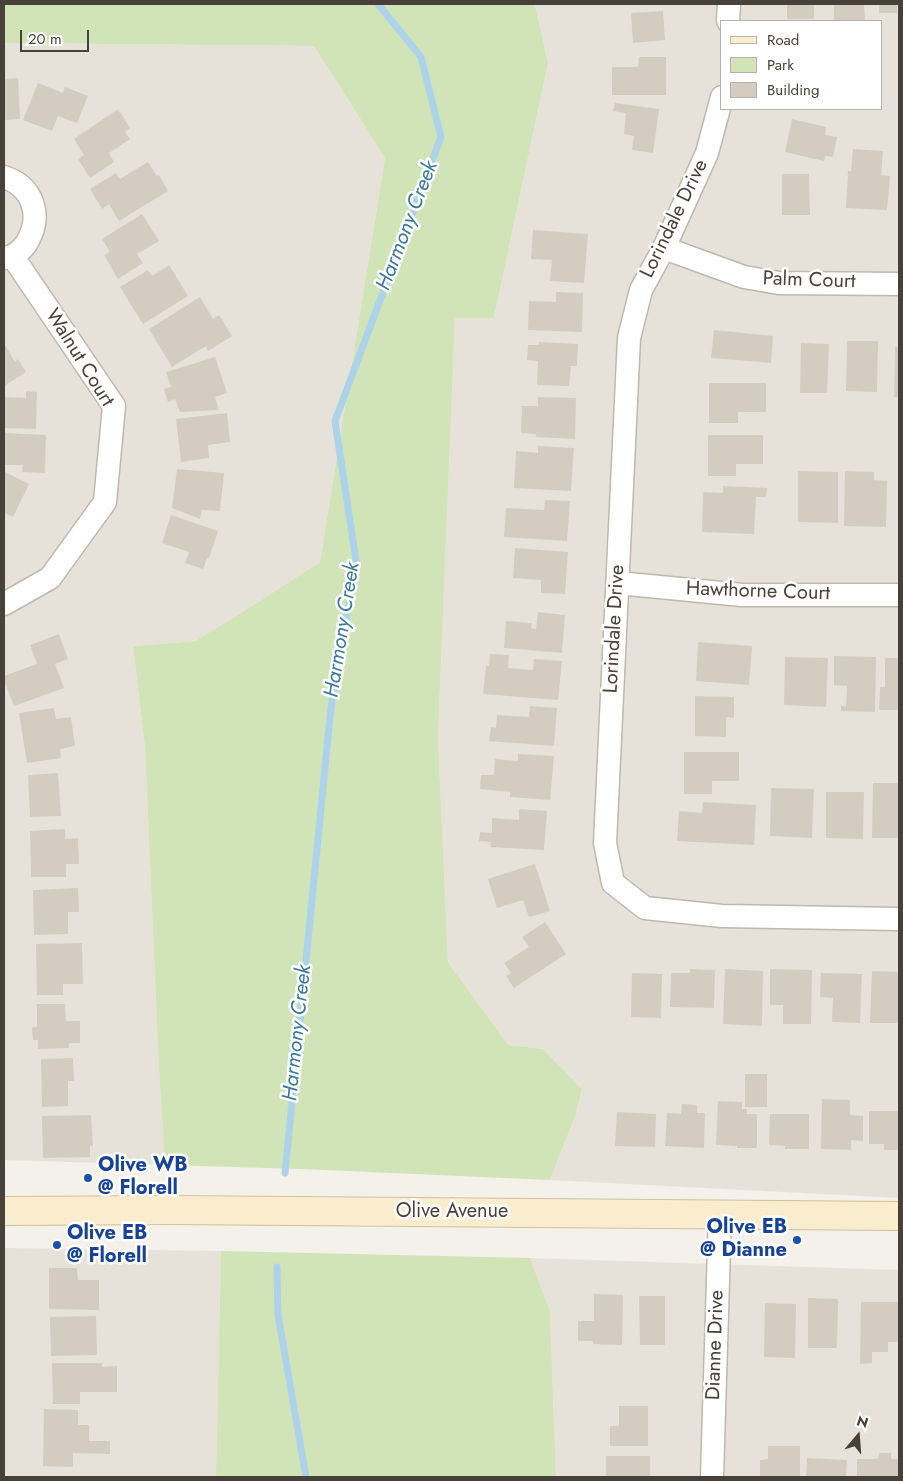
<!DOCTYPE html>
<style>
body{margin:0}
#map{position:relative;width:903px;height:1481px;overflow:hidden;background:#f4f0ea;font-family:Jost,sans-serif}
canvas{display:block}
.frame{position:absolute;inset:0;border:5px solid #474139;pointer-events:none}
.legend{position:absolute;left:720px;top:20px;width:162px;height:90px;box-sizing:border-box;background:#fff;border:1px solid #b5b3b0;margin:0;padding:6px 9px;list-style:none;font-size:15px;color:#474139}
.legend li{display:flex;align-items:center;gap:10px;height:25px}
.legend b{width:25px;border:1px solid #b5b3b0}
.north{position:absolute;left:833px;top:1411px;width:50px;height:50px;-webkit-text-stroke:4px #fff;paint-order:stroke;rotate:18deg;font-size:14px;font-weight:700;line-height:20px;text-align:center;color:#474139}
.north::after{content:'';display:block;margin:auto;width:18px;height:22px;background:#474139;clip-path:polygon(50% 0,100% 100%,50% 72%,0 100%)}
.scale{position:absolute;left:20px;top:30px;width:69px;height:22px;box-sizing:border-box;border:2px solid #474139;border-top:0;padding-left:6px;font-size:15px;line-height:18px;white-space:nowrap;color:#474139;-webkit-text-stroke:4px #fff;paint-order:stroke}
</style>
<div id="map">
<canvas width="903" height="1481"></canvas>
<div class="frame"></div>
<ul class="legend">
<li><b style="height:6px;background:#faedce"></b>Road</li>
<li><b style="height:14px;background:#d1e4b7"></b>Park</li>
<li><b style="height:14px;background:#d4ccc1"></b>Building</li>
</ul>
<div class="north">N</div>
<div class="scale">20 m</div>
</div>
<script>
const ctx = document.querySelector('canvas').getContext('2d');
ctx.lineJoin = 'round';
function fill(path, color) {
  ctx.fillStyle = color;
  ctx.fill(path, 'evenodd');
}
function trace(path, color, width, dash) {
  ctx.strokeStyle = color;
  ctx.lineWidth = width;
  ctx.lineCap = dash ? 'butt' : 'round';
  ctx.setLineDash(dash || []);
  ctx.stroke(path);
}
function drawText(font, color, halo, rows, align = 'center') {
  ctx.font = font + ' Jost,sans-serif';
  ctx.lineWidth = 5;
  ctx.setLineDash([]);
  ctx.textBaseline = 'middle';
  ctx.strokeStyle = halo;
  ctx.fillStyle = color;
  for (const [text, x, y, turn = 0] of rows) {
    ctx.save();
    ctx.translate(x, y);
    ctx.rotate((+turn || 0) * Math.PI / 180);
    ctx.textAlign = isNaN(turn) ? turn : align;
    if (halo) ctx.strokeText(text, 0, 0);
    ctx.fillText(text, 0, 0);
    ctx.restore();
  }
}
fill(new Path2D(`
 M535,4H899V1198L550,1180L576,1114L582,1089L543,1049L508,1045L448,962L438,737L455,318H494L548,63ZM722,21H882V109H722Z
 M4,43L314,46L385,158L320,562L241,613L195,641L133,646L145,748L159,1070L165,1165L4,1160Z
 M4,1248L221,1251L216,1477H4Z
 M530,1258L899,1270V1477H556L550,1311Z`), '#e7e2d9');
fill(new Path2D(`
 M4,4H535L548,63L494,318H455L438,737L448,962L508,1045L543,1049L582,1089L576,1114L550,1180L301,1169L165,1165L159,1070L145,748L133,646L195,641L241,613L320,562L385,158L314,46L4,43Z
 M221,1251L530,1258L550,1311L556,1477H216Z`), '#d1e4b7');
trace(new Path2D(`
 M285,1173L331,707L356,561L335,421L441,137L421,57L378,4
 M277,1267L278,1315L306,1477`), '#add3ea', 7);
fill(new Path2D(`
 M787,4H814V19H787Z
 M834,4H864L865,20H834Z
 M879,4H897V13H879Z
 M663,11L665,40L633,43L631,13Z
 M639,57H666V95H612V67H638Z
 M18,78L20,119L4,120V79Z
 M38,83L63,93L65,87L88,96L77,123L58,116L52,131L23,120Z
 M615,103L659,109L653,153L632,150L634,136L624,134L626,113L613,111Z
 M118,109L130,128L125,132L130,139L109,153L114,162L90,178L78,159L84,155L74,139Z
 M792,119L826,127L825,135L837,137L833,157L825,156L824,161L785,152Z
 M853,149L883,151L881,175L890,176L887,210L846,208L848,171H851Z
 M148,162L157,176L159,175L168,191L119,221L109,204L102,209L90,189L116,173L120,179Z
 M782,174H809L810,215H782Z
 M142,214L159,241L137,254L143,263L118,279L104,255L110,252L102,239Z
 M533,230L588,234L584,283L550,281L552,260L531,259Z
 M169,265L188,296L143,324L120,287L148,270L152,276Z
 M556,292L583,293L582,332L528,330L529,301L556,302Z
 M200,297L213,319L219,315L232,336L208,351L206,346L172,367L149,329Z
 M714,330L773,336L771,363L711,358Z
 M847,341H878L877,392L846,391Z
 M539,342L578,344L577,366H571L569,386L537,385L538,361L527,360L528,345H539Z
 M4,343L15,362L18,359L26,372L4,386Z
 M801,343L829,344L827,393H800Z
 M895,347H899V397H894Z
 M215,357L227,393L215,397L219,410L180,412L175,399L168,402L164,389L171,387L166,372Z
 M709,383H766V412H738V423H709Z
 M26,391L37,392L36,429L4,428V397L26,398Z
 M538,397L576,398L575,439L536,437V434L521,433L522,406H538Z
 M227,413L230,442L208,445L209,458L181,462L176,419Z
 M4,433L46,435L45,473L22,472L23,465H4Z
 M708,435H763V464H736V476H708Z
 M538,446L574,448L571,491L514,488L516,451L538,453Z
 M177,469L224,473L220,511L202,510L200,519L172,508Z
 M798,471L838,472V523L798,522Z
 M845,471L874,472V480L887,481L886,527L844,526Z
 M5,472L29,484L13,517L4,513Z
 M723,486L767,488L766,497H756L754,534L702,532L703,492L723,493Z
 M545,500L570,501L567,541L504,537L506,508L544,510Z
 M171,515L218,531L209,558H207L203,569L185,563L189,552L162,543Z
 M515,548L568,552L565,594L541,593V580L513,578Z
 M538,612L565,615L562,653L504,648L506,621L532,623L531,628L536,629Z
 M59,634L68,659L55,664L64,688L14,706L4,680V676L37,664L30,645Z
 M698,642L752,646L749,685L696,681Z
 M490,654L509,655L508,668L533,670L534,659L562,661L558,700L483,694L486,666H489Z
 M834,656L876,657L875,712L841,711V706H846L847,686L834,685Z
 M785,657L828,658L826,707L784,705Z
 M885,658H899V710H879L880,687H885Z
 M695,696L734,697V718L726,717V737L695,736Z
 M530,706L557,708L554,746L489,741L491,727L496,728L497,715L529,717Z
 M54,708L56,719L71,717L75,746L60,749L61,758L27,763L19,713Z
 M684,752H739V781H712V794H684Z
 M518,754L554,756L550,800L510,797V792L480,789L481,775H494L495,759L518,761Z
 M58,773L61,816L30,817L28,775Z
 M873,783H899V838H872Z
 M771,788L814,789L812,838L770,836Z
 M826,792H864L863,839L826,838Z
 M703,802L756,805L754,845L677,841L679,811L702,813Z
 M519,809L547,811L544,850L490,847L491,842L479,841L480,832L492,833V818L519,820Z
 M65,829V839L78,838L79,864H66V877H31L30,831Z
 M535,864L550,911L529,917L523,900L497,908L488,879Z
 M78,888L79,912H68V934L34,935L33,890Z
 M545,922L566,954L514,988L506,976L511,973L504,963L529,947L522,937Z
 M82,943L83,984H63V995H37L36,944Z
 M690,969L715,970L714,1008L670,1007L671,973H690Z
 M725,969L763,971L762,1026L723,1024Z
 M770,969L812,970L811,1024H783V1005H770Z
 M872,971L899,972L898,1023H870Z
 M632,973L662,974L661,1018L631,1017Z
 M821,973L862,974L860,1023L832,1022L833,998L820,997Z
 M37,1004H65L66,1021H80V1043H69V1048L38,1049V1040H33L32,1027H37Z
 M73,1058L74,1081H68V1106L42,1107L41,1059Z
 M745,1074H767V1107H745Z
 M822,1099L850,1100V1115L863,1116V1141L851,1140V1150L821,1149Z
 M718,1101L742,1102V1109H747V1114H757V1148H737V1146L716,1145Z
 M682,1104L697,1105V1113H705L704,1148L665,1146L667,1113L681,1114Z
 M869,1111H899V1150H884V1144H869Z
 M617,1112L656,1114L655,1147L615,1146Z
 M770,1114H809V1149H785V1146L769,1145Z
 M91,1115L93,1146H90V1157L43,1158L42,1116Z
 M49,1268H77L78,1280H99V1310L49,1309Z
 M594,1294L623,1295L622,1345L593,1344V1341H578V1321H594Z
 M639,1296H665V1345H640Z
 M808,1298L838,1299L837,1348H808Z
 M861,1302H899V1342H888V1352H872V1363L860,1364Z
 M765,1303L796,1304L795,1358L764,1357Z
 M96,1316L97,1355L51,1356L50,1317Z
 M52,1363H102V1367L117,1366V1392H80V1404H53Z
 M619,1406H648V1446H610V1426H619Z
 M44,1409L78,1410V1425H89V1441H110V1454L73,1453V1467L43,1466Z
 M768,1446H800V1477H760V1460L768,1459Z
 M879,1453H891V1459H898V1477H857V1459H878Z
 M606,1456H650V1477H606Z
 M807,1458L847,1460L846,1477H806Z`), '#d4ccc1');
const minor = new Path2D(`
 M728,21L729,4
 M722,97L707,153L664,248L641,290L629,338L605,843L613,883L645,908L722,916L899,919
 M4,177C34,187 43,217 26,244C20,252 14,257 4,258
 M664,248L744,277L779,283L899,284
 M618,583L742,595H899
 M4,604L50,578L105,502L114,406L13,257
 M712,1477L720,1214`);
const secondary = new Path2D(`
 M4,1211L172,1210L899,1216`);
trace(minor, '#beb8ae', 25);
trace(secondary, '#cfc09e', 30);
trace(minor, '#fff', 22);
trace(secondary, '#faedce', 28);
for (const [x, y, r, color] of [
 [88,1178,5,"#1a4fb4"],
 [797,1240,5,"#1a4fb4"],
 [57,1245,5,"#1a4fb4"]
]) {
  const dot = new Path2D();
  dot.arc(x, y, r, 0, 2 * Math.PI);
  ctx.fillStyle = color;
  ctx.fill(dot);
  trace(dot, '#fff', 2);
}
drawText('20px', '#474139', '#fff', [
 ["Lorindale Drive",675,219,-64],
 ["Palm Court",809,281,2],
 ["Walnut Court",79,358,58],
 ["Hawthorne Court",758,592,2],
 ["Lorindale Drive",615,629,-87],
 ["Olive Avenue",452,1212],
 ["Dianne Drive",716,1345,-88]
]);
drawText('bold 20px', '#164399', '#fff', [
 ["Olive WB",98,1166],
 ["@ Florell",98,1189],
 ["Olive EB",787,1228,"right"],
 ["@ Dianne",787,1251,"right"],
 ["Olive EB",67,1234],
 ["@ Florell",67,1257]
], 'left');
drawText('italic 21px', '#3a7aa1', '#fff', [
 ["Harmony Creek",408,226,-69],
 ["Harmony Creek",343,630,-81],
 ["Harmony Creek",298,1033,-84]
]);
</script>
